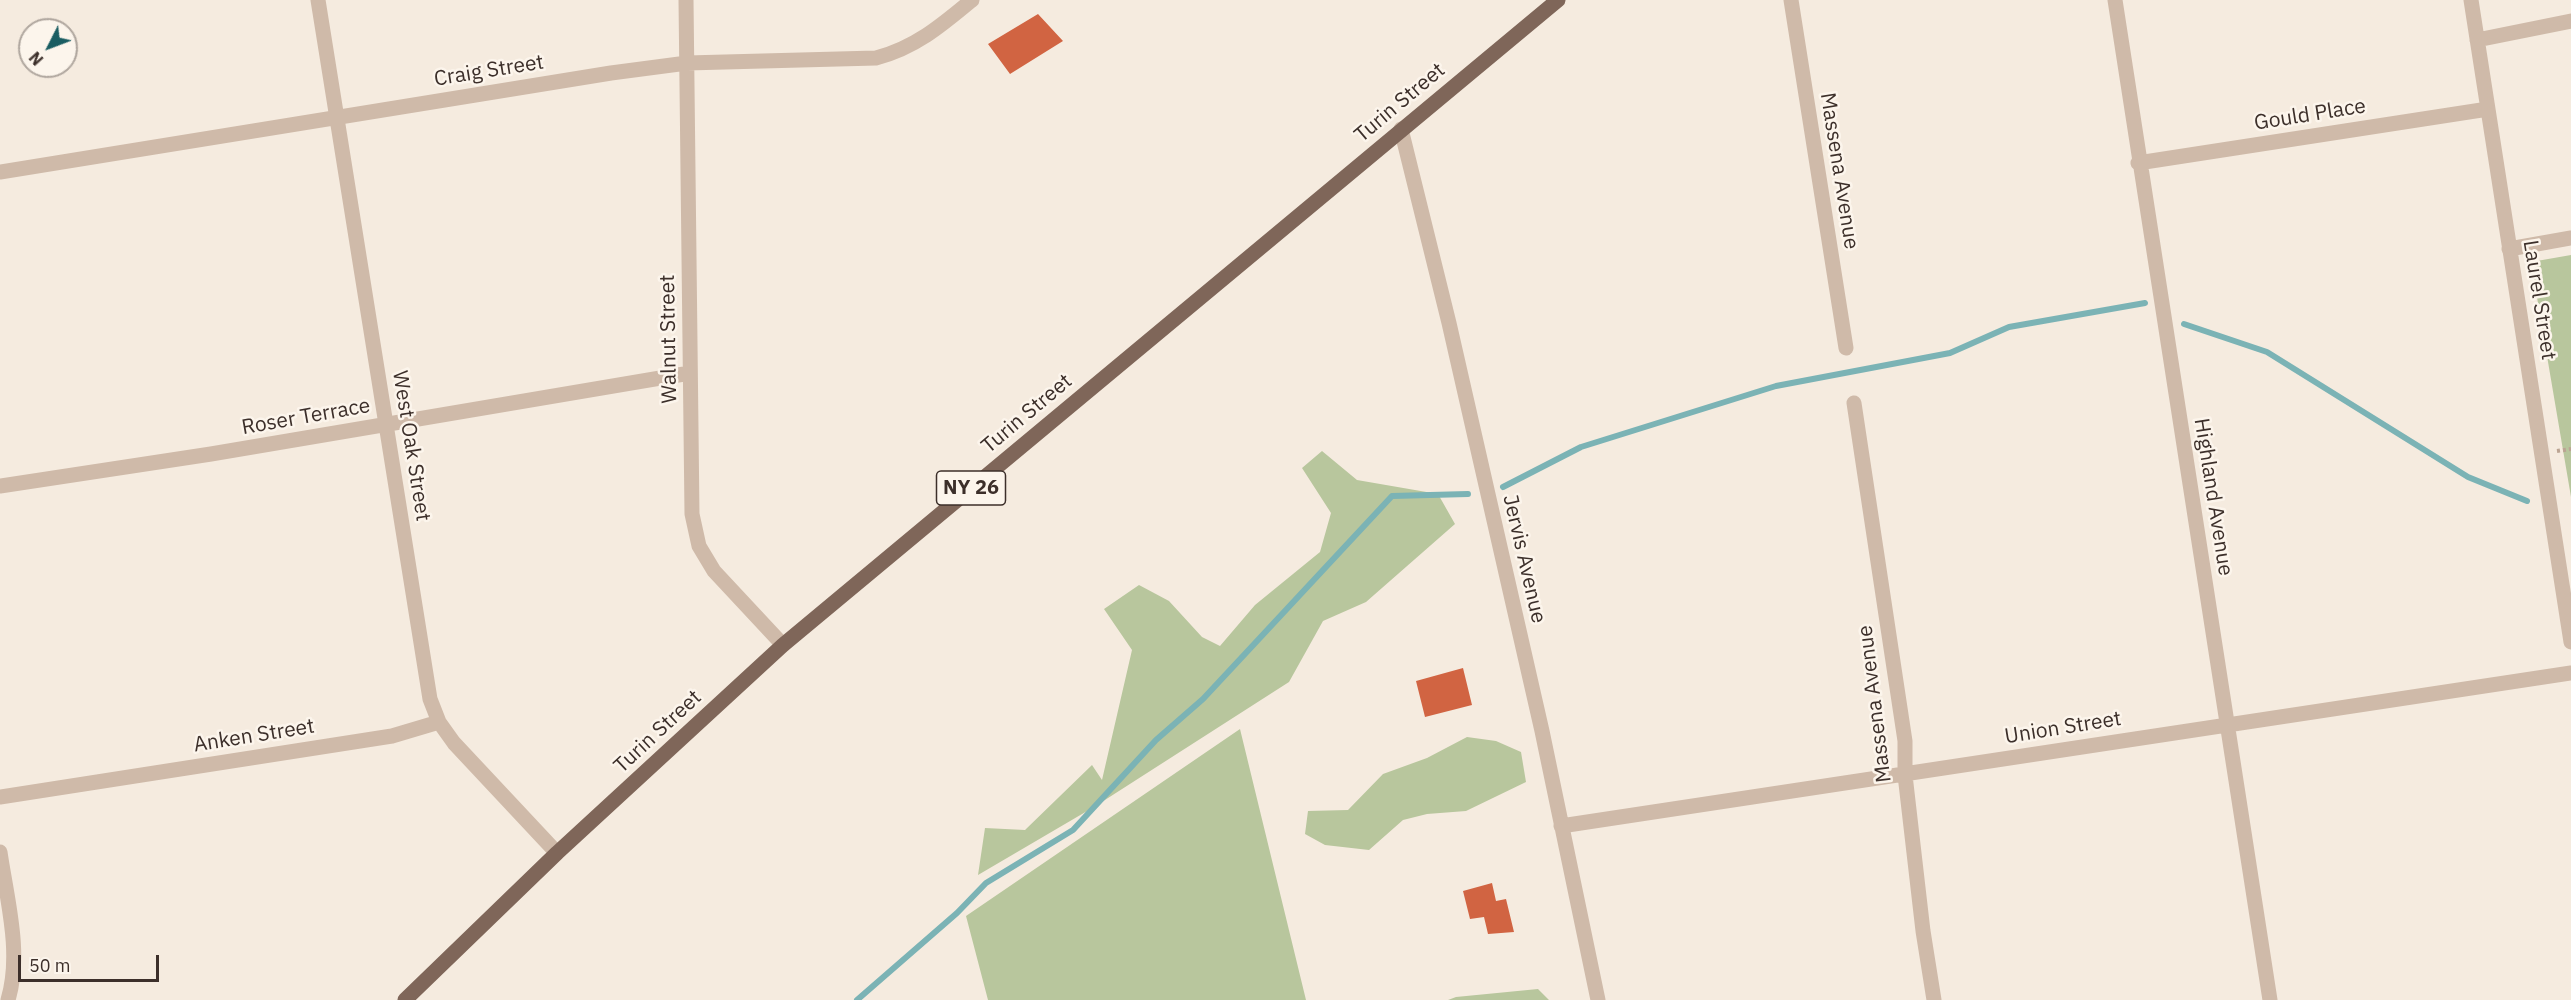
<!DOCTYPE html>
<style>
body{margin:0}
#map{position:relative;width:2571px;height:1000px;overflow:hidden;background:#f5ebdf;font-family:"IBM Plex Sans",sans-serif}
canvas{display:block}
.north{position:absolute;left:18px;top:18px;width:60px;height:60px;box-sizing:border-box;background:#fcf5ec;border:2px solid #afa69e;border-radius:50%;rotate:228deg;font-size:16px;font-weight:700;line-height:24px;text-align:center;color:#3c2f2a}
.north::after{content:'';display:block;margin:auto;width:21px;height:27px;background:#1a5d62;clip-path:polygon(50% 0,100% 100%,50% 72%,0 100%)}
.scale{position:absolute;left:18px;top:955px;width:141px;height:27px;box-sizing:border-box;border:3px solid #3c2f2a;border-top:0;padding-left:8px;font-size:18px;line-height:21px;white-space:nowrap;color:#3c2f2a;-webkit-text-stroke:4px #fcf5ec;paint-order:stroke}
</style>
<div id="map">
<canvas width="2571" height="1000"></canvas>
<div class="north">N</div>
<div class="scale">50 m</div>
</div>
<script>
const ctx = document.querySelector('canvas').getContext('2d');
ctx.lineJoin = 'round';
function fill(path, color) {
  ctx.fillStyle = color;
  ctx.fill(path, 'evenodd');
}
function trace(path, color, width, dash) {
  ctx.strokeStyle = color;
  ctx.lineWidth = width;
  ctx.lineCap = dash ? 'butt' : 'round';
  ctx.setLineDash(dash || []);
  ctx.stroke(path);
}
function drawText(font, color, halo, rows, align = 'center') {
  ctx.font = font + ' "IBM Plex Sans",sans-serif';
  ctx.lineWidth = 5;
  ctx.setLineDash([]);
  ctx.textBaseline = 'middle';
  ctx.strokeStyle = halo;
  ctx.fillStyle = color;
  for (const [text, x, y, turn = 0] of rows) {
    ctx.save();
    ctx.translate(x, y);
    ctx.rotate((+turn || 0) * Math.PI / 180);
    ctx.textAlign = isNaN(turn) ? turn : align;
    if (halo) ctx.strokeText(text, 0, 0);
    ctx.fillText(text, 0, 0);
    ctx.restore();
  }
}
fill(new Path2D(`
 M2571,255V497L2531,262Z
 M1322,451L1357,480L1438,494L1455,524L1366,602L1323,621L1289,682L1094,807L978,875L985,828L1025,830L1092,765L1102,780L1132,650L1104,609L1139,585L1169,601L1202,637L1220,646L1255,605L1320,552L1331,513L1302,468Z
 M1240,729L1306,1000H988L966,916Z
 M1467,737L1496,741L1521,752L1526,782L1466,811L1427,814L1403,820L1369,850L1325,845L1305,834L1308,811L1348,810L1383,774L1427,758Z
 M1538,989L1549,1000H1448L1456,997Z`), '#b8c69d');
trace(new Path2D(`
 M2184,324L2267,352L2468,477L2527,501
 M1503,487L1581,447L1776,386L1950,353L2009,327L2145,303
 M857,1000L957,913L986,883L1073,830L1156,740L1203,699L1392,496L1468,494`), '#7bb3b5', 6);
fill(new Path2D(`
 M1038,14L1063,41L1010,74L988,44Z
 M1463,668L1472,705L1425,717L1416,681Z
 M1492,883L1496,901L1506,899L1514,932L1488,934L1484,917L1470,919L1463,891Z`), '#d16442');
trace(new Path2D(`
 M2557,451L2571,449`), '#bba493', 4, [3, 3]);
trace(new Path2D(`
 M318,0L430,699L439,722L454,743L557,853
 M686,0L692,514L699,546L714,571L783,645
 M1791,0L1846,348
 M2115,0L2270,1000
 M2471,0L2571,642
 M2477,40L2571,21
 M1401,129L1449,323L1542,731L1598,1000
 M2138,163L2488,109
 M0,172L611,73L687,63L876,58C915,48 942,25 972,0
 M2509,249L2571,238
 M1854,403L1905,741V775L1923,931L1934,1000
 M0,486L211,454L690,373
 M0,797L392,736L439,722
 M1561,826L2571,673
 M0,852C7,900 22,953 8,1000`), '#cfbaa9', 15);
trace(new Path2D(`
 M405,1000L557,853L783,645L1558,0`), '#7f6659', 15);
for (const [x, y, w] of [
 [971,488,69]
]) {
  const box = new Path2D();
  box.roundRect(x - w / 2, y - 17, w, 34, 4.5);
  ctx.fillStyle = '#fcf5ec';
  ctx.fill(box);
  trace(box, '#3c2f2a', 1.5);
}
drawText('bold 20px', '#3c2f2a', null, [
 ["NY 26",971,488]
]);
drawText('21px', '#3c2f2a', '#fcf5ec', [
 ["Craig Street",489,71,-9],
 ["Turin Street",1400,103,-40],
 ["Gould Place",2310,115,-9],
 ["Massena Avenue",1839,171,81],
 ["Laurel Street",2539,300,81],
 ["Walnut Street",669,339,-91],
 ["Turin Street",1027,414,-40],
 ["Roser Terrace",306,417,-10],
 ["West Oak Street",411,446,81],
 ["Highland Avenue",2213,497,81],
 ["Jervis Avenue",1524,559,77],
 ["Massena Avenue",1875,704,-97],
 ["Union Street",2063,728,-9],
 ["Turin Street",658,732,-43],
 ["Anken Street",254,736,-9]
]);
</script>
